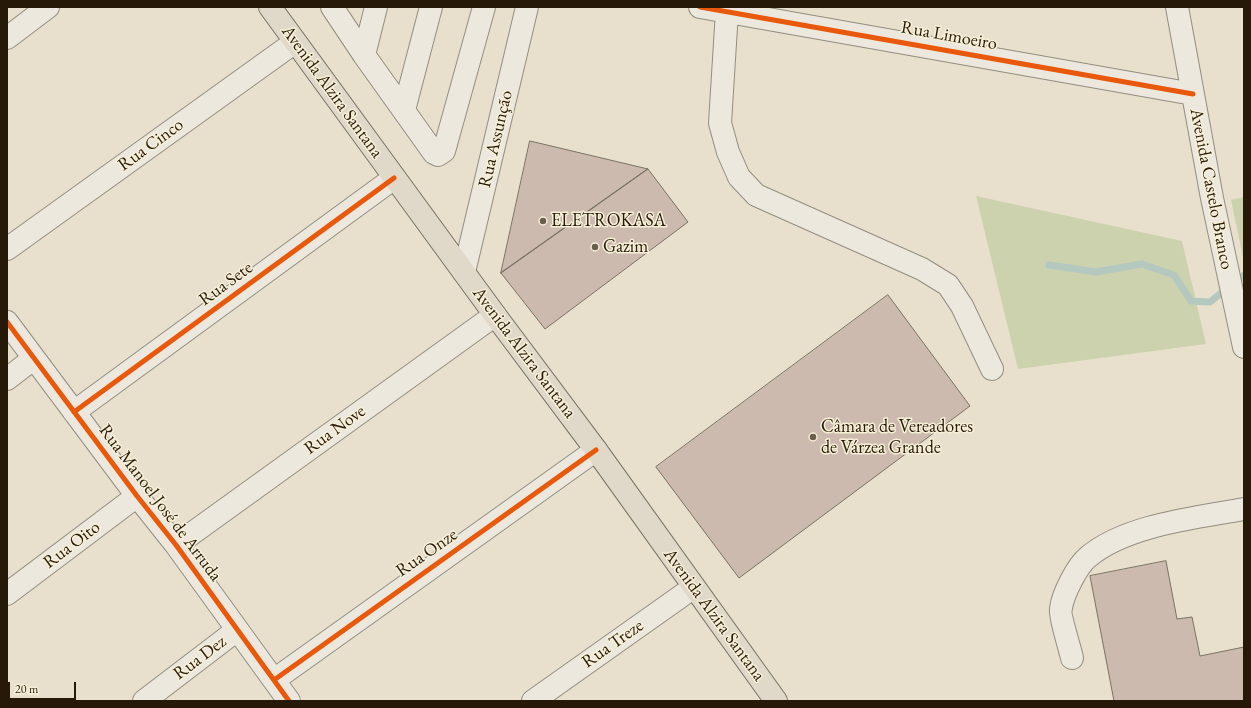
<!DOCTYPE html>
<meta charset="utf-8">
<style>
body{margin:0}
#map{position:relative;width:1251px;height:708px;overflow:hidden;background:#e8e0cc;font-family:"EB Garamond",serif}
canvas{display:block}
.frame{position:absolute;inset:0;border:8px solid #261908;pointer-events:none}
.scale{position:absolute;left:8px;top:682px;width:68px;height:18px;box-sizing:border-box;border:2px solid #261908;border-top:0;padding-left:5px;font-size:12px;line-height:14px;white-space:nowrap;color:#261908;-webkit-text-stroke:3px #f7efd7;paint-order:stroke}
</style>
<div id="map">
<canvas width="1251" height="708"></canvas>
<div class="frame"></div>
<div class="scale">20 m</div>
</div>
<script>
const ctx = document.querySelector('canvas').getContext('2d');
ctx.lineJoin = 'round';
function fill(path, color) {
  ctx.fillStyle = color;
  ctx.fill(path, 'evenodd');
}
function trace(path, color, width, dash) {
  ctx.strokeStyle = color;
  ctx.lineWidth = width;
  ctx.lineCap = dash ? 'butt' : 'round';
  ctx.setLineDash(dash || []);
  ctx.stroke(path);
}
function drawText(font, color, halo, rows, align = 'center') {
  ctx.font = font + ' "EB Garamond",serif';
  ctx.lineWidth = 3;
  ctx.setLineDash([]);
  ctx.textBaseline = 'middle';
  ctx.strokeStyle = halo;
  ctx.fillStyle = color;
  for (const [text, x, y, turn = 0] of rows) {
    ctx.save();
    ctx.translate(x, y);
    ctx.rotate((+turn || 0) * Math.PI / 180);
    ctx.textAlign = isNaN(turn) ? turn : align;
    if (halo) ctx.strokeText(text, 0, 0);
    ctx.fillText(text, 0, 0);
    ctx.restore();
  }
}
fill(new Path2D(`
 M976,196L1182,241L1206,344L1018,369Z
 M1244,197V262L1231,200Z`), '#ccd2ae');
trace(new Path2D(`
 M1049,265L1096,272L1142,264L1174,275L1191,301L1210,302L1244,275`), '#b4c8bf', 7);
const building = new Path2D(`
 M530,141L648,169L501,273Z
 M648,169L688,222L545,329L501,273Z
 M888,295L970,406L739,578L656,467Z
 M1166,561L1177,619L1192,617L1200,656L1244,647V701H1114L1090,576Z`);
fill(building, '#cbbaad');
trace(building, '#787266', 1);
const minor = new Path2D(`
 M332,7L364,55L434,153L438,155L444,151L484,7
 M700,7L1193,94
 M1177,7L1212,198L1244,347
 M727,11L720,123L728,152L739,177L756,195L922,269L948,285L962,306L992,369
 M7,38L48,7
 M364,55L376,7
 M404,110L431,7
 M7,249L295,42
 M464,272L527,7
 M7,322L137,496L176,545L289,701
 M7,379L33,359
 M74,412L394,178
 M176,545L495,315
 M7,594L137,496
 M1072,658C1070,649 1059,614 1061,608C1063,594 1077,566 1088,557C1126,525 1195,518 1244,509
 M274,680L596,450
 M144,701L237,630
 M533,701L694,587`);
const major = new Path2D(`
 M270,7L495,315L596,450L776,701`);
trace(minor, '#938d80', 24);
trace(major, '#787266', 24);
trace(minor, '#ece8de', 22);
trace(major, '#e0d8c9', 22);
trace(new Path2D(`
 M700,7L1193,94
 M7,322L137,496L176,545L289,701
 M74,412L394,178
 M274,680L596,450`), '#e8590c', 5);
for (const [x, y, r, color] of [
 [543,221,4,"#6a5f4d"],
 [595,247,4,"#6a5f4d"],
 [813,437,4,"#6a5f4d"]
]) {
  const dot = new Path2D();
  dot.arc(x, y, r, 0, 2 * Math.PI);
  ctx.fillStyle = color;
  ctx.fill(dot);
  trace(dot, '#f7efd7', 1.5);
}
drawText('18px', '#261908', '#f7efd7', [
 ["Rua Limoeiro",949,36,10],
 ["Avenida Alzira Santana",332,92,54],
 ["Rua Assunção",496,139,-77],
 ["Rua Cinco",151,145,-36],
 ["Avenida Castelo Branco",1211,189,79],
 ["Rua Sete",226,284,-36],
 ["Avenida Alzira Santana",524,353,53],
 ["Rua Nove",335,430,-36],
 ["Rua Manoel José de Arruda",160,503,53],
 ["Rua Oito",72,545,-37],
 ["Rua Onze",427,553,-35],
 ["Avenida Alzira Santana",714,615,54],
 ["Rua Treze",613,644,-35],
 ["Rua Dez",200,658,-37]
]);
drawText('18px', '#261908', '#f7efd7', [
 ["ELETROKASA",551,221],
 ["Gazim",603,247],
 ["Câmara de Vereadores",821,427],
 ["de Várzea Grande",821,448]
], 'left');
</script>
